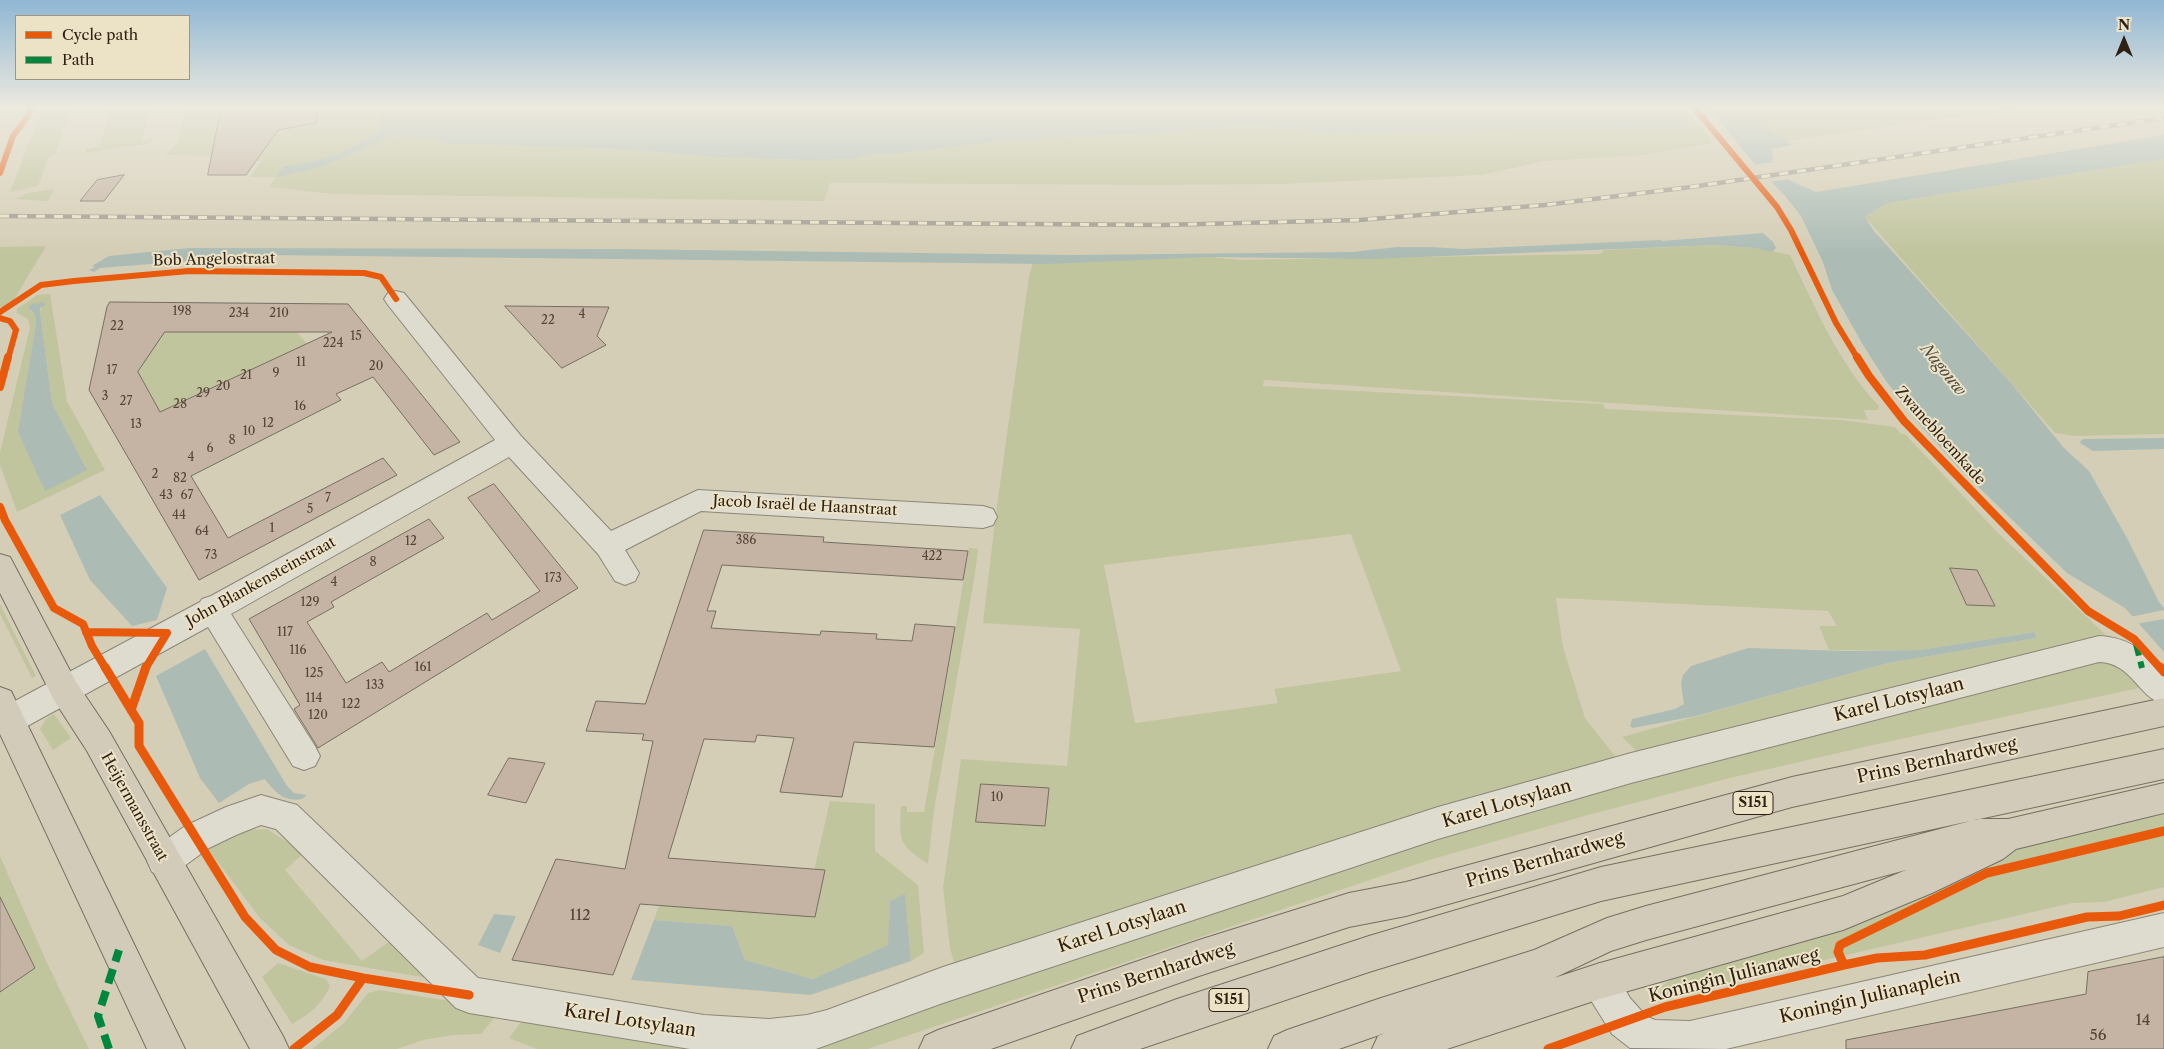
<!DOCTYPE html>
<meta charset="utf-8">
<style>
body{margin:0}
#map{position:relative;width:2164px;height:1049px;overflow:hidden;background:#d5ceb6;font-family:"Libre Caslon Text",serif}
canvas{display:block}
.legend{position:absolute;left:15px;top:15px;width:175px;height:65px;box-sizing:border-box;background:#ece3c7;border:1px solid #a1957f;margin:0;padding:6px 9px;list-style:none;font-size:15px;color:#301f13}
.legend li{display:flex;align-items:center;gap:10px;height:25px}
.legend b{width:25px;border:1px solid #a1957f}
.north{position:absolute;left:2099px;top:15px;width:50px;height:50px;-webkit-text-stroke:4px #ece3c7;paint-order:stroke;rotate:0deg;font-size:14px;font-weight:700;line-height:20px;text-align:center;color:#301f13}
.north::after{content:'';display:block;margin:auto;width:18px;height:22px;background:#301f13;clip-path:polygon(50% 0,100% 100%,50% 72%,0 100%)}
</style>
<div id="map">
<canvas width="2164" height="1049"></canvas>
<ul class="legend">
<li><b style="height:6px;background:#e8590c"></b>Cycle path</li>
<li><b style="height:6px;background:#00873e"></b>Path</li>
</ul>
<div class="north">N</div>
</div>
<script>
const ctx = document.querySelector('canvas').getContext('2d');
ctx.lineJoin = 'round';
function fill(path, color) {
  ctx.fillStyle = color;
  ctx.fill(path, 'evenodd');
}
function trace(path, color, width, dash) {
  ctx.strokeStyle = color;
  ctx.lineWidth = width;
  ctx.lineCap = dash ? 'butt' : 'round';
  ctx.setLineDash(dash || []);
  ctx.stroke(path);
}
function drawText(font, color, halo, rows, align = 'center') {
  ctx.font = font + ' "Libre Caslon Text",serif';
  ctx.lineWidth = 4;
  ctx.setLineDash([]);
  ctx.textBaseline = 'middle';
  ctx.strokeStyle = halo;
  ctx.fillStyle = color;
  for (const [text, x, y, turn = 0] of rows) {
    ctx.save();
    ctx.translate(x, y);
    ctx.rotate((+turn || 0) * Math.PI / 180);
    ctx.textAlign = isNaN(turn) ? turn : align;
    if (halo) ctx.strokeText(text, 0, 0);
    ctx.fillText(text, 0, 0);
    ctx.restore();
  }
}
fill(new Path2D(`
 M43,106H72L55,155L49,156L38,186L10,192Z
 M111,106H151L142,140L154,138L153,141L146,144L86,153V149L99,146Z
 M186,106H380L379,131C372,135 366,138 359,143C343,156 304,164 284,166L299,171L318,168L391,137L430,139L444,143L621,149L717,157L792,160L853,159L877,153L895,154L996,141L1169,132L1234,126L1274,127L1327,133L1688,127L1689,125L1674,106H1684L1714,143L1643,155L1543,161L1482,175L1283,184L1149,185L830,183L824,201L333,194L269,187L276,177H250L261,161H248L252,156L165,155L178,143Z
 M1756,106H2035L1785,141C1771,132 1763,123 1755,109Z
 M2164,159V434L2076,436L2055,433L1865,217L1887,203Z
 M54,189L48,201L15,199L28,193Z
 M1714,245L1756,248L1790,255C1815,307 1839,364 1879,406L1878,410H1864L1868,420L1264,380L1263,386L1603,404L1605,409L1842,420L1895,427L1901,434H1905L1997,532L2109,638L1639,754L1622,737L1888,663L2036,638L2035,632L1920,650H1829L1819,626H1837L1828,611L1556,598L1563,647L1585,718L1619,761L955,966L950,948L943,888L961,759L1067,766L1080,629L983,623L996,513L1029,276L1033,263L1211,257L1240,260L1601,254L1604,250ZM1351,534L1401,671L1274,689L1278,703L1135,723L1104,565Z
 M46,246L8,310L0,307V247Z
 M50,294L67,401L105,470L17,512L0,465V452L30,328L28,319L17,313V309L37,295ZM34,306L41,308L40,312L52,403L87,470L29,370L36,324L35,313L30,311Z
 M192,303H225L205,332H297L307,344L160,412L138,372L165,332H171Z
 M969,548L978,549L975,574L934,811L928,864C898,844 899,841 901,806H907V812H924Z
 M0,604L36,676L32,678L0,614Z
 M2103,655L2153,685L1873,745L1730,778L1588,815L1429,860L868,1049H799L1364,856L1741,749Z
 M54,714L71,738L53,750L40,729L46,719Z
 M830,801L875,804V851L918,885L924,953L911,961L905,895L890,901L889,945L813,979L745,960L732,926L654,920L669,877L666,859L814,871Z
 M2164,813V887L2104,902L2072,903L1659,998L1662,986L1674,978L2015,849Z
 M267,829L304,853L285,870L362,961L393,939L427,978L323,960L289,945L260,918L208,849L244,830Z
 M0,856L48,965L89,1049H0Z
 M278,963L326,979L330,986C323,1004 308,1015 292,1024L262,977Z
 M379,990L502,1009L481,1034L453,1035L423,1040L397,1049H312L343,1024L368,993Z
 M527,1014L686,1047V1049H537L509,1038Z`), '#c1c59e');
fill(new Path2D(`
 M380,106H1674L1689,125L1688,127L1327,133L1274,127L1234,126L1169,132L996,141L895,154L877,153L853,159L810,160L717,157L621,149L444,143L430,139L391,137L318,168L276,177L284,166C304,164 343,156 359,143C365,139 372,135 379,131Z
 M1707,106H1756L1755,109C1765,126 1775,135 1793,145L1772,149L1773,159L1771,160L1791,181L1816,192L2164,135V159L1887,203L1865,217L1874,231L2011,383L2064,448L2089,471L2127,538L2159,602L2164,608V652L2125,608L2067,573L1961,470L1922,427L1886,381L1863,345L1832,290L1823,262L1801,216L1786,197L1753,162Z
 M1763,233L1773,242L1776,248L1772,252L1756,248L1714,245L1372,259L1211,257L1047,264L265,255L100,268L94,272L89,270L95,267L92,266L109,256L189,248L620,249L1072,255L1352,252L1397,247H1432L1463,249L1660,240L1662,241Z
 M42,302L46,304L40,308V312L52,403L87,470L45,491L18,432L36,324L35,314L28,308L32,304L38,303L35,306Z
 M2164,438V449L2093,451L2080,443L2081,440L2084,439Z
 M100,495L167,588L157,620L132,626L90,580L60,515Z
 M2035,632L2036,638L1888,663L1696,716L1633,728L1630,726L1632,719L1675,709L1684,704L1681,684L1683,675L1691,666L1748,648L1846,651L1920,650Z
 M205,649L287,786L294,793L307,795L302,799C284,803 274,791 265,779L249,784L219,803L200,778L156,676Z
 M905,894L911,961L810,995L631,980L654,920L732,926L745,960L813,979L888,945L890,901Z
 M494,914L516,916L500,953L478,945Z`), '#acbcb5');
fill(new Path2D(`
 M1775,162L1780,167L1791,179L1768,182L1752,165Z
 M2164,610V619L2136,624L2130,617Z`), '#d5ceb6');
const building = new Path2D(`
 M222,106H318L316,123L278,130L246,175H208Z
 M124,175L104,201H80L97,180Z
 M110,302L348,304L460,442L434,455L373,377L336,394L341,400L191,476L228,538L383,458L397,475L199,580L89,390L107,307ZM165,332H332L160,412L138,372Z
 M505,306L609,307L597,336L606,345L562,368Z
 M494,484L578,588L318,748L294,709L300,705L249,619L429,519L444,538L331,602L334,607L307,622L346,683L382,662L389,672L487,613L492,620L540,591L468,498Z
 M704,530L824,537L823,542L968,551L963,580L722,565L707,611H716L711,628L820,635L821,631L877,634L876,639L912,641L915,624L955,627L934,747L854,742L842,797L780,792L794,738L757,735L755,742L704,739L668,858L825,870L815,917L640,904L613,975L512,960L556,859L625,869L653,741L642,740L644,734L586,731L596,701L645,704Z
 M1950,568L1977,570L1995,606L1967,605Z
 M509,758L545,763L526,803L488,795Z
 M981,784L1049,788L1045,826L976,822Z
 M0,897L35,968L0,992Z
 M2164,957V1049H1846V1040L2086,994L2088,972Z`);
fill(building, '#c5b4a4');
trace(building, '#756f61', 1);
const minor = new Path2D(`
 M396,291L404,293L521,436L611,531L698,490L983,506L993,509L997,517L993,525L983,528L701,511L625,550L639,573L635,581L625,585L615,581L598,554L509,457L231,614L315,746L320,756L315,766L304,770L293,766L208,627L20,730L9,734L0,730V709L200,602L202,599L211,596L495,440L388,305L384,299L388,293Z
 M2099,636C2125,637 2144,649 2161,667L2164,670V705C2137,696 2132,663 2099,662L1631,783L1438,839L943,1003L816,1049H690L469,1013L456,1008L276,829L261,825L236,835L209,848L176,872L164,877L152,872L147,861L152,850L185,826L226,807L261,795L297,805L478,978L704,1015L769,1019L807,1015L827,1010L943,967L1438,807L1631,753Z
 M2164,913V947L1726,1049L1630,1048L1612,1034L1587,994L1582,981L1587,968L1600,963L1613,968L1630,998L1646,1016L1655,1020L1690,1021Z`);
const major = new Path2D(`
 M0,554L10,557L76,682L109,731L283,1036L289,1049H250L87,751L54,700L0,593Z
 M0,687L11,691L185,1049H147L0,734Z
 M2164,698V726L1792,807L1406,916L1349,927L1199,976L991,1049H919L925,1036L938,1030L1199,940L1349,893L1406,882L1792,777Z
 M2164,749V779L1601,901L1369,972L1140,1049H1071L1077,1036L1177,999L1369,936L1601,867Z
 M2164,783V813L2016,849L2003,859L1932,893L1843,930L1600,999L1447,1049H1372L1378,1036L1385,1033L1339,1049H1268L1274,1036L1287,1030L1381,998L1534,950L1607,918L1646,906L1978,819H2008ZM1906,870L1843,896L1600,963L1554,978L1611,951L1646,940Z`);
trace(minor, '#8c8677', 2);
trace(major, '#756f61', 2);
fill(minor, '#dedbcf');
fill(major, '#d3cbba');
const rail = new Path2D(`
 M0,216L1162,225L1359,220L1545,205L1691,187L2164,118`);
trace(rail, '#9f9b91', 4.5);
trace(rail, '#ece3c7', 3, [9]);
trace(new Path2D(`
 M2136,644L2142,668`), '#00873e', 6, [12, 6]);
trace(new Path2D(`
 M109,1049L98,1016L119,950`), '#00873e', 8, [15, 8]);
trace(new Path2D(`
 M1693,106L1777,207L1791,230L1836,323L1858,359
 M0,173L13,136L28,116L31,106
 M0,312L41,285L74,281L189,271L364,273L381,277L396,299
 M0,318L10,321L16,330L8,359`), '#e8590c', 6);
trace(new Path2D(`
 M1857,357L1869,376L1904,421L2088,611L2134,639L2161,669
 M0,387L8,357
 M0,507L5,520L54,608L83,624L92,646L106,669
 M86,632L167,633L145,669`), '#e8590c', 8);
trace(new Path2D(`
 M105,667L139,723V746L245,917L276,950L310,967L363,978L469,995
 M2160,667L2164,672
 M131,710L146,667
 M1844,965L1877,958L1925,955L2087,917L2119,916L2164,905
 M294,1049L337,1015L363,978
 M1548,1049L1665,1007L1844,965L1838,952L1840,945L1987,873L2164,831`), '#e8590c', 9);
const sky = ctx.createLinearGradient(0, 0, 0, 253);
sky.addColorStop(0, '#90b7d4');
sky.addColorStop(0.42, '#ece9de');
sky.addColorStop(1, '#ece9de00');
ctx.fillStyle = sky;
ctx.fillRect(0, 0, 2164, 253);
drawText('12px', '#554437', null, [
 ["198",182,312],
 ["234",239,314],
 ["210",279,314],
 ["4",582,315],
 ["22",548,321],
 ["22",117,327],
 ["15",356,337],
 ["224",333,344],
 ["11",301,363],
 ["20",376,367],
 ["17",112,371],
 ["9",276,374],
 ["21",246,376],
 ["20",223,387],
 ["29",203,394],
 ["3",105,397],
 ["27",126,402],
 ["28",180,405],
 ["16",300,407],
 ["12",268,424],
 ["13",136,425],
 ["10",249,432],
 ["8",232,441],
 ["6",210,449],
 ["4",191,458],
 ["2",155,475],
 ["82",180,479],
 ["43",166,496],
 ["67",187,496],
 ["7",328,499],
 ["5",310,510],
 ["44",179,516],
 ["1",272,529],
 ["64",202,532],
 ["386",746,541],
 ["12",411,542],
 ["73",211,556],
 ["422",932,557],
 ["8",373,563],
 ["173",553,579],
 ["4",334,583],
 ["129",310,603],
 ["117",285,633],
 ["116",298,651],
 ["161",423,668],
 ["125",314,674],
 ["133",375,686],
 ["114",314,699],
 ["122",351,705],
 ["120",318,716],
 ["10",997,798]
]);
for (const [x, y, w] of [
 [1753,803,40],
 [1229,1000,40]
]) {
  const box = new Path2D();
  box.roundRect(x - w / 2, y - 11.5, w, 23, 4);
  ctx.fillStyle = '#ece3c7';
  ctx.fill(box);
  trace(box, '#301f13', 1);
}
drawText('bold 14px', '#301f13', null, [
 ["S151",1753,803],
 ["S151",1229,1000]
]);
drawText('15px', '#301f13', '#ece3c7', [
 ["Bob Angelostraat",214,260,-1],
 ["Zwanebloemkade",1940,436,48],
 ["Jacob Israël de Haanstraat",805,506,3],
 ["John Blankensteinstraat",261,582,-29],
 ["Heijermansstraat",134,807,61]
]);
drawText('15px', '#554437', null, [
 ["112",580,916],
 ["14",2143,1021],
 ["56",2098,1036]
]);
drawText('italic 16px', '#504c44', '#ece3c7', [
 ["Nagouw",1943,370,51]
]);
drawText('18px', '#301f13', '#ece3c7', [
 ["Karel Lotsylaan",1899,700,-14],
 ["Prins Bernhardweg",1937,761,-12],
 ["Karel Lotsylaan",1507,804,-16],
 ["Prins Bernhardweg",1545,860,-16],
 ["Karel Lotsylaan",1122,927,-18],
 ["Prins Bernhardweg",1156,973,-18],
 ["Koningin Julianaweg",1734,976,-14],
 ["Koningin Julianaplein",1870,997,-13],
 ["Karel Lotsylaan",630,1021,9]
]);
</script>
